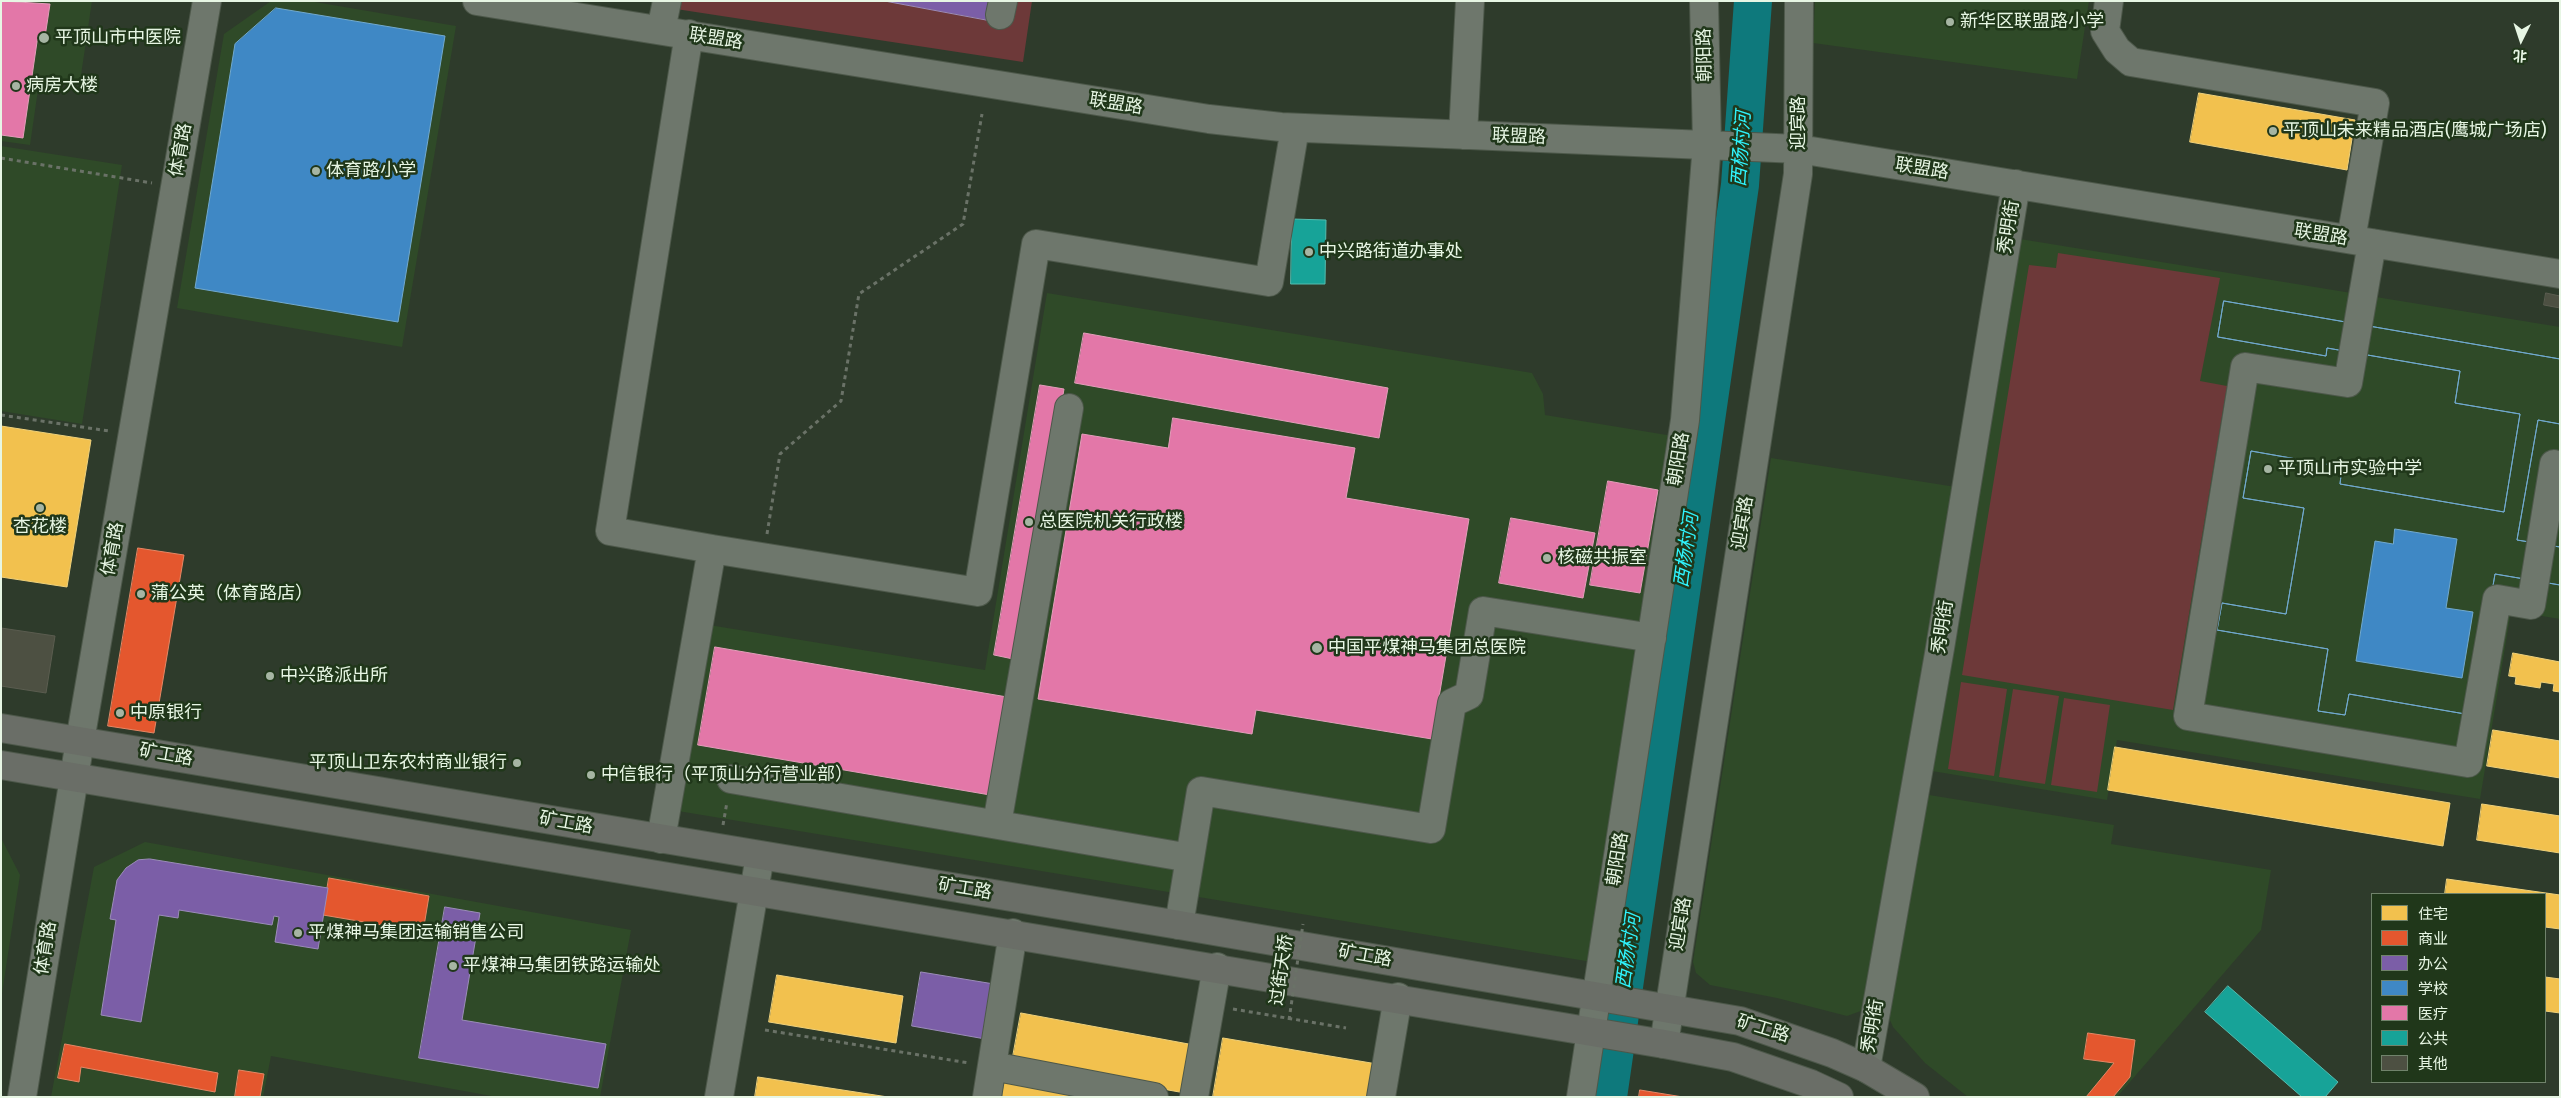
<!DOCTYPE html>
<meta charset="utf-8">
<style>
body{margin:0}
#map{position:relative;width:2561px;height:1098px;overflow:hidden;background:#2e3b2b;font-family:"Fira Sans","Noto Sans SC",sans-serif}
canvas{display:block}
.frame{position:absolute;inset:0;border:2px solid #e7f6e4;pointer-events:none}
.legend{position:absolute;left:2371px;top:893px;width:175px;height:190px;box-sizing:border-box;background:#20371a;border:1px solid #70836b;margin:0;padding:6px 9px;list-style:none;font-size:15px;color:#e7f6e4}
.legend li{display:flex;align-items:center;gap:10px;height:25px}
.legend b{width:25px;border:1px solid #70836b}
.north{position:absolute;left:2496px;top:15px;width:50px;height:50px;-webkit-text-stroke:4px #20371a;paint-order:stroke;rotate:184deg;font-size:14px;font-weight:700;line-height:20px;text-align:center;color:#e7f6e4}
.north::after{content:'';display:block;margin:auto;width:18px;height:22px;background:#e7f6e4;clip-path:polygon(50% 0,100% 100%,50% 72%,0 100%)}
</style>
<div id="map">
<canvas width="2561" height="1098"></canvas>
<div class="frame"></div>
<ul class="legend">
<li><b style="height:14px;background:#f2c14e"></b>住宅</li>
<li><b style="height:14px;background:#e4572e"></b>商业</li>
<li><b style="height:14px;background:#7b5ea7"></b>办公</li>
<li><b style="height:14px;background:#3f88c5"></b>学校</li>
<li><b style="height:14px;background:#e377a8"></b>医疗</li>
<li><b style="height:14px;background:#17a398"></b>公共</li>
<li><b style="height:14px;background:#4d5042"></b>其他</li>
</ul>
<div class="north">北</div>
</div>
<script>
const ctx = document.querySelector('canvas').getContext('2d');
ctx.lineJoin = 'round';
function fill(path, color) {
  ctx.fillStyle = color;
  ctx.fill(path, 'evenodd');
}
function trace(path, color, width, dash) {
  ctx.strokeStyle = color;
  ctx.lineWidth = width;
  ctx.lineCap = dash ? 'butt' : 'round';
  ctx.setLineDash(dash || []);
  ctx.stroke(path);
}
function drawText(font, color, halo, rows, align = 'center') {
  ctx.font = font + ' "Fira Sans","Noto Sans SC",sans-serif';
  ctx.lineWidth = 5;
  ctx.setLineDash([]);
  ctx.textBaseline = 'middle';
  ctx.strokeStyle = halo;
  ctx.fillStyle = color;
  for (const [text, x, y, turn = 0] of rows) {
    ctx.save();
    ctx.translate(x, y);
    ctx.rotate((+turn || 0) * Math.PI / 180);
    ctx.textAlign = isNaN(turn) ? turn : align;
    if (halo) ctx.strokeText(text, 0, 0);
    ctx.fillText(text, 0, 0);
    ctx.restore();
  }
}
fill(new Path2D(`
 M1,1H92L80,82L40,76L30,145L1,141Z
 M271,1H309L456,26L402,347L177,308L224,34Z
 M1815,1H2089L2077,79L1813,43Z
 M1,146L122,165L82,424L1,411Z
 M2014,238L2560,327V619L2511,611L2480,799L2117,740L2107,800L1926,770Z
 M1047,293L1532,373L1543,394L1545,415L1679,437L1592,962L678,811L709,625L985,670Z
 M1771,458L1956,487L1869,1008L1847,1016L1777,998L1710,985L1696,973L1693,962Z
 M1923,794L2114,825L2111,844L2271,870L2261,930L2117,1097H1968L1925,1063L1893,1027L1887,1013Z
 M1,838L20,875L1,1000Z
 M145,842L631,930L600,1097H497L271,1056L263,1097H51L94,867Z`), '#2f4a28');
fill(new Path2D(`
 M677,1H1032L1023,62L676,9Z
 M2058,253L2220,278L2200,381L2227,386L2173,710L1962,675L2029,265L2056,268Z
 M1961,682L2007,689L1994,776L1948,769Z
 M2013,689L2059,696L2045,784L1999,777Z
 M2064,698L2110,705L2097,792L2051,785Z`), '#6d3939');
const homes = new Path2D(`
 M2199,93L2355,120L2347,170L2190,142Z
 M1,426L91,440L67,587L1,577Z
 M2513,653L2560,662V692L2553,691L2554,684L2541,682L2540,688L2515,684L2516,677L2509,676Z
 M2493,730L2560,741V778L2487,766Z
 M2115,747L2450,803L2443,846L2108,790Z
 M2482,804L2560,816V853L2477,840Z
 M2447,879L2560,895V929L2545,927V894H2445Z
 M777,975L903,996L896,1043L769,1022Z
 M2545,977L2560,979V1013L2545,1011Z
 M1021,1013L1194,1045L1185,1093L1012,1062Z
 M1223,1038L1377,1064L1372,1097H1213Z
 M758,1077L888,1097H755Z
 M1004,1082L1090,1097H1002Z`);
fill(homes, '#f2c14e');
trace(homes, '#efd17b', 1);
const shops = new Path2D(`
 M138,548L184,555L154,733L108,726Z
 M329,878L429,896L423,932L323,915Z
 M2088,1033L2135,1040L2130,1077L2113,1097H2086L2114,1063L2084,1059Z
 M65,1044L218,1073L215,1092L81,1067L79,1082L58,1078Z
 M239,1070L264,1074L260,1097H235Z
 M1640,1090L1683,1097H1639Z`);
fill(shops, '#e4572e');
trace(shops, '#e58765', 1);
const offices = new Path2D(`
 M885,1H992L988,20Z
 M150,859L328,888L318,949L275,942L279,917L274,916L272,925L179,910L178,918L159,915L141,1022L101,1015L116,920L110,919L117,880L126,868L138,860Z
 M445,907L480,913L462,1020L606,1044L598,1088L419,1058Z
 M921,972L1000,985L991,1040L912,1026Z`);
fill(offices, '#7b5ea7');
trace(offices, '#9b8cb9', 1);
const schools = new Path2D(`
 M276,8L445,36L398,322L195,288L235,44Z
 M2224,301L2560,359V424L2538,420L2517,540L2560,547V585L2495,574L2471,715L2349,694L2345,715L2318,711L2328,649L2217,630L2222,603L2286,614L2304,508L2243,498L2251,451L2342,467L2340,484L2504,512L2520,414L2455,403L2460,371L2327,348L2326,356L2218,337ZM2395,529L2457,539L2446,608L2473,612L2462,678L2356,661L2375,541L2393,544Z
 M2224,301L2560,359V424L2538,420L2517,540L2560,547V585L2495,574L2471,715L2349,694L2345,715L2318,711L2328,649L2217,630L2222,603L2286,614L2304,508L2243,498L2251,451L2342,467L2340,484L2504,512L2520,414L2455,403L2460,371L2327,348L2326,356L2218,337Z`);
fill(schools, '#3f88c5');
trace(schools, '#71a9ce', 1);
const health = new Path2D(`
 M1,1L50,4L45,37L38,35L23,138L1,135Z
 M1084,333L1388,388L1379,438L1075,383Z
 M1040,385L1064,389L1018,660L994,655Z
 M1173,418L1355,448L1346,498L1469,519L1432,739L1256,710L1252,734L1038,699L1082,434L1168,448Z
 M1608,481L1658,490L1640,593L1590,585Z
 M1511,518L1595,533L1583,598L1499,583Z
 M715,647L1013,698L996,796L698,745Z`);
fill(health, '#e377a8');
trace(health, '#e49dba', 1);
const public = new Path2D(`
 M1292,219L1326,220L1325,284H1291Z
 M2228,986L2338,1082L2325,1097H2302L2205,1012Z`);
fill(public, '#17a398');
trace(public, '#55bcaf', 1);
trace(new Path2D(`
 M1608,1097L1740,185L1753,1`), '#0e797c', 38);
const building = new Path2D(`
 M2546,293L2560,296V308L2544,305Z
 M1,628L55,636L46,693L1,686Z`);
fill(building, '#4d5042');
trace(building, '#5b5d50', 1);
const minor = new Path2D(`
 M477,1L1209,119L1281,127L1799,149L2560,274
 M2109,1L2105,31L2117,50L2131,62L2375,103L2351,239
 M1000,15L1003,1
 M661,30L667,1
 M1463,135L1470,1
 M2372,243L2348,383L2245,367L2188,716L2468,763L2497,599L2531,605L2554,464
 M712,549L978,592L1036,244L1269,282L1295,128
 M731,779L1190,858
 M997,824L1069,408
 M661,839L712,549L610,531L689,34
 M1179,925L1201,791L1431,829L1452,703L1469,695L1483,611L1652,638
 M1664,1044L1798,174L1799,1
 M992,1066L1154,1097
 M1866,1068L1940,648L2016,184
 M22,1097L80,741L207,1
 M719,1097L760,856
 M987,1097L1013,933
 M1194,1097L1217,967
 M1381,1097L1398,997
 M1581,1097L1685,420L1707,144L1704,1`);
const major = new Path2D(`
 M1,728L1179,925L1740,1021L1832,1053L1866,1068L1915,1097
 M1,765L1664,1044L1733,1057L1811,1084L1839,1097`);
trace(minor, '#4d584a', 30);
trace(major, '#4d584a', 30);
trace(new Path2D(`
 M1,158L152,183
 M1,415L109,431
 M767,534L780,454L841,401L859,294L963,224L982,114
 M723,825L727,802
 M1233,1009L1346,1028
 M765,1030L969,1063`), '#6a7267', 3, [4, 4]);
trace(minor, '#6e776c', 28);
trace(major, '#6a6e67', 28);
trace(new Path2D(`
 M1289,1020L1303,924`), '#6a7267', 3, [4, 4]);
for (const [x, y, r, color] of [
 [1950,22,5,"#a6b5a3"],
 [44,38,6,"#a6b5a3"],
 [16,86,5,"#a6b5a3"],
 [2273,131,5,"#a6b5a3"],
 [316,171,5,"#a6b5a3"],
 [1309,252,5,"#a6b5a3"],
 [2268,469,5,"#a6b5a3"],
 [40,508,5,"#a6b5a3"],
 [1029,522,5,"#a6b5a3"],
 [1547,558,5,"#a6b5a3"],
 [141,594,5,"#a6b5a3"],
 [1317,648,6,"#a6b5a3"],
 [270,676,5,"#a6b5a3"],
 [120,713,5,"#a6b5a3"],
 [517,763,5,"#a6b5a3"],
 [591,775,5,"#a6b5a3"],
 [298,933,5,"#a6b5a3"],
 [453,966,5,"#a6b5a3"]
]) {
  const dot = new Path2D();
  dot.arc(x, y, r, 0, 2 * Math.PI);
  ctx.fillStyle = color;
  ctx.fill(dot);
  trace(dot, '#20371a', 2);
}
drawText('18px', '#e7f6e4', '#20371a', [
 ["新华区联盟路小学",1960,22],
 ["平顶山市中医院",55,38],
 ["病房大楼",26,86],
 ["平顶山未来精品酒店(鹰城广场店)",2283,131],
 ["体育路小学",326,171],
 ["中兴路街道办事处",1319,252],
 ["平顶山市实验中学",2278,469],
 ["总医院机关行政楼",1039,522],
 ["杏花楼",40,527,"center"],
 ["核磁共振室",1557,558],
 ["蒲公英（体育路店）",151,594],
 ["中国平煤神马集团总医院",1328,648],
 ["中兴路派出所",280,676],
 ["中原银行",130,713],
 ["平顶山卫东农村商业银行",507,763,"right"],
 ["中信银行（平顶山分行营业部）",601,775],
 ["平煤神马集团运输销售公司",308,933],
 ["平煤神马集团铁路运输处",463,966]
], 'left');
drawText('18px', '#e7f6e4', '#20371a', [
 ["联盟路",716,39,9],
 ["朝阳路",1705,55,-91],
 ["联盟路",1116,104,9],
 ["迎宾路",1799,123,-90],
 ["联盟路",1519,137,2],
 ["体育路",181,150,-80],
 ["联盟路",1922,169,9],
 ["秀明街",2009,227,-81],
 ["联盟路",2321,235,9],
 ["朝阳路",1679,459,-81],
 ["迎宾路",1743,523,-81],
 ["体育路",113,549,-80],
 ["秀明街",1943,627,-81],
 ["矿工路",166,755,10],
 ["矿工路",566,823,10],
 ["朝阳路",1618,859,-81],
 ["矿工路",965,889,9],
 ["迎宾路",1681,924,-81],
 ["体育路",46,948,-81],
 ["矿工路",1365,956,10],
 ["过街天桥",1282,970,-82],
 ["秀明街",1873,1026,-80],
 ["矿工路",1763,1029,17]
]);
drawText('italic 19px', '#2ff3fc', '#20371a', [
 ["西杨村河",1742,149,-86],
 ["西杨村河",1687,550,-82],
 ["西杨村河",1629,951,-82]
]);
</script>
